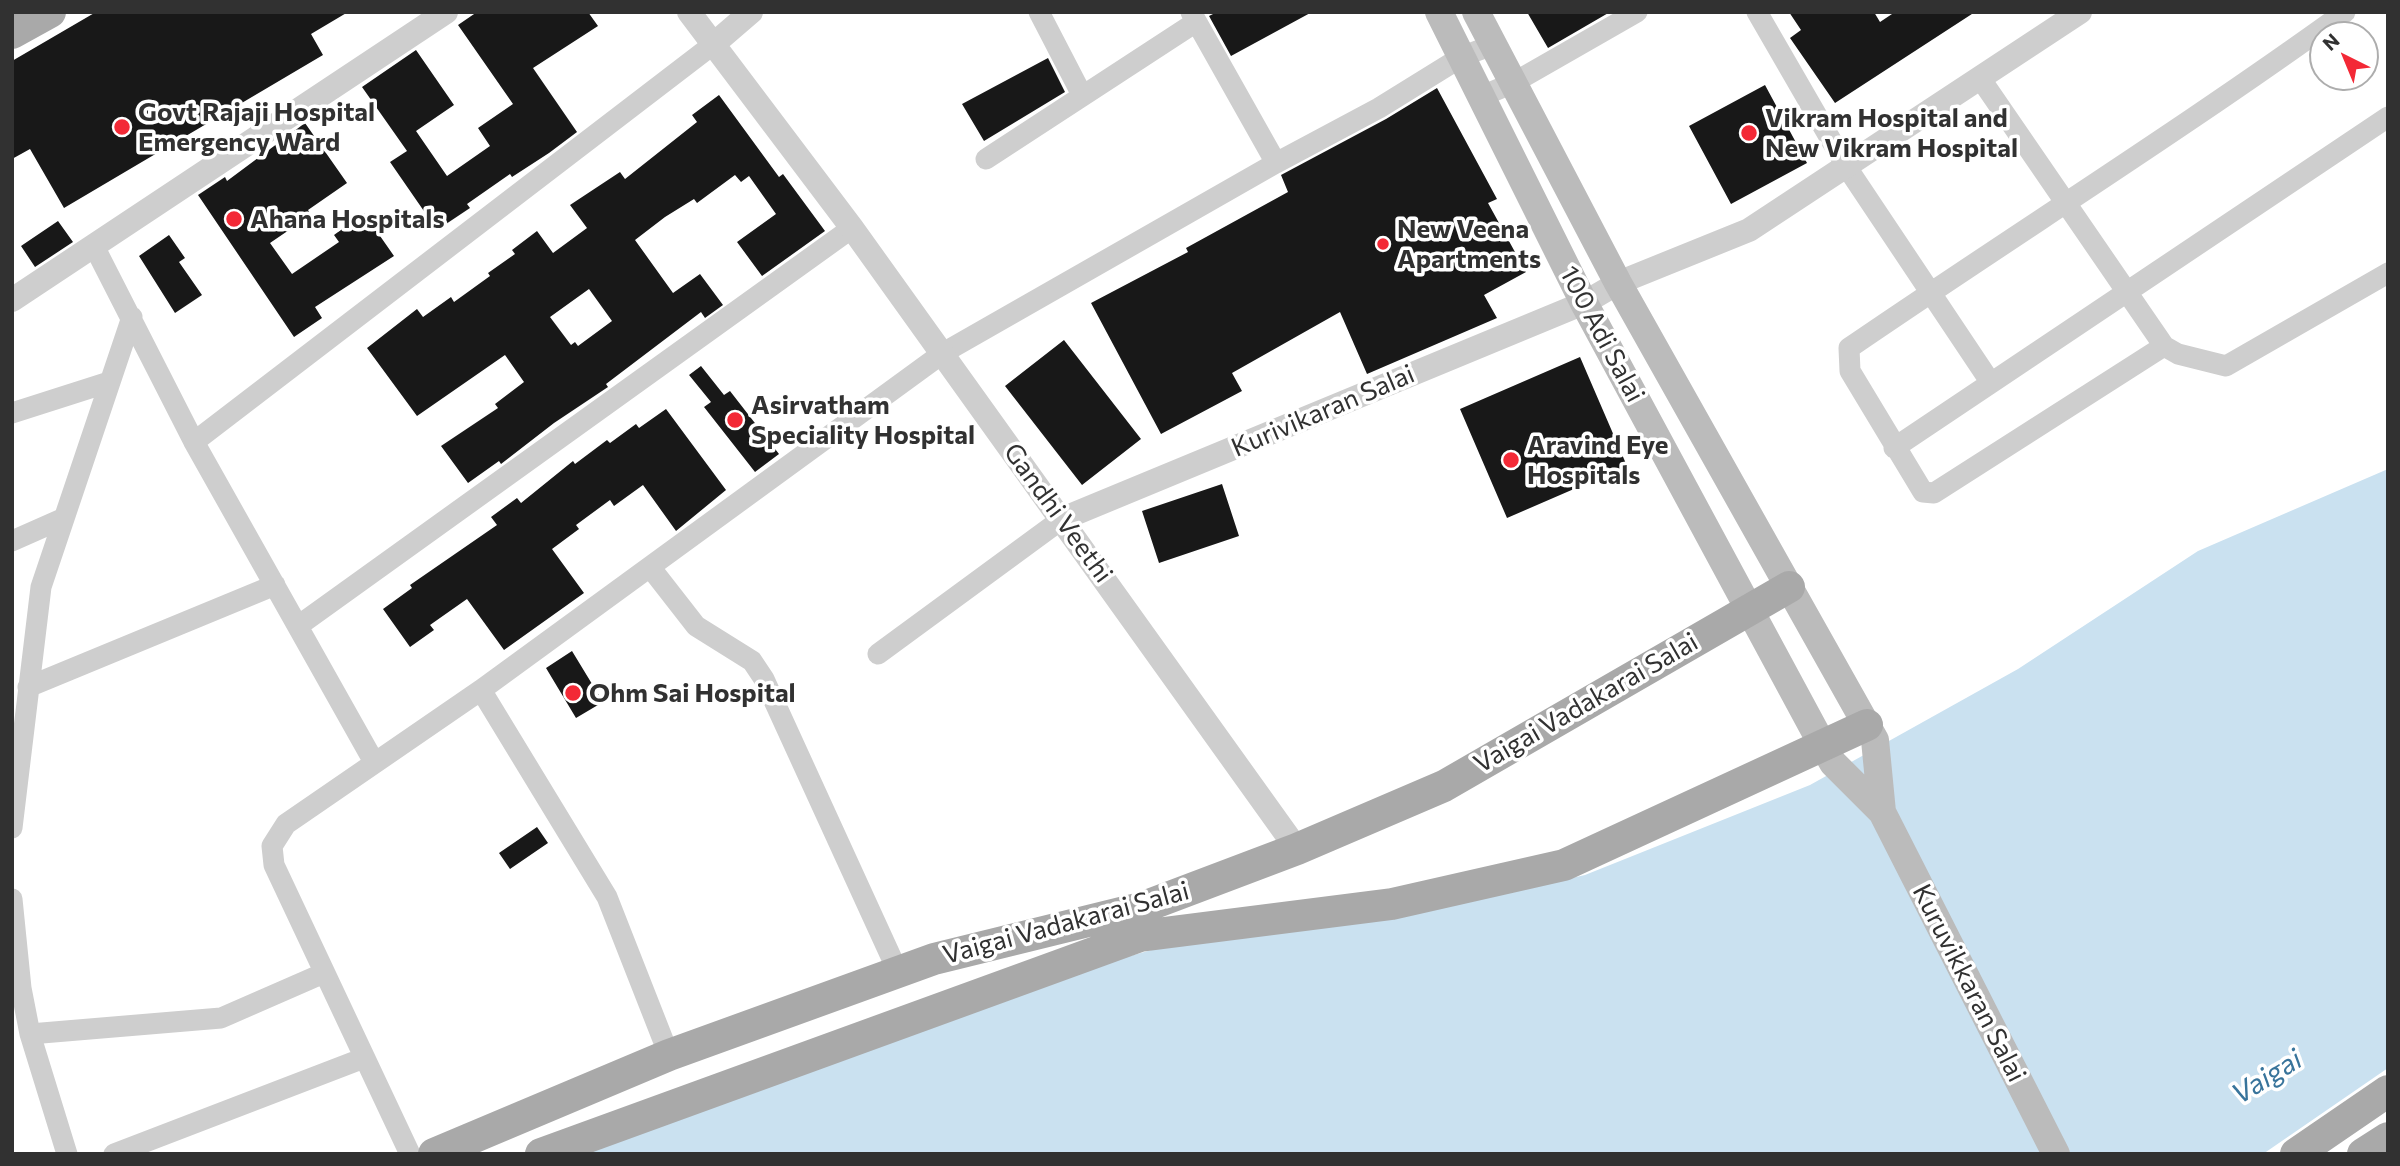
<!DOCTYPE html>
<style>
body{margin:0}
#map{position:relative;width:2400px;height:1166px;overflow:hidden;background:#fff;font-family:Commissioner,sans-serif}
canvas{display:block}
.frame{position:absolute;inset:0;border:14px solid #313131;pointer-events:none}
.north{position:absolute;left:2309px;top:21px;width:70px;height:70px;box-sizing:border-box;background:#fff;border:2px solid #adadad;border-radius:50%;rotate:317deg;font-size:19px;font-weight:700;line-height:28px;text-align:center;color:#313131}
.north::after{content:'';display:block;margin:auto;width:24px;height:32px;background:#f32936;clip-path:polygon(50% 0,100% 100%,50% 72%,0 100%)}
</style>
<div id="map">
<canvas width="2400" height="1166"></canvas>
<div class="frame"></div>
<div class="north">N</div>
</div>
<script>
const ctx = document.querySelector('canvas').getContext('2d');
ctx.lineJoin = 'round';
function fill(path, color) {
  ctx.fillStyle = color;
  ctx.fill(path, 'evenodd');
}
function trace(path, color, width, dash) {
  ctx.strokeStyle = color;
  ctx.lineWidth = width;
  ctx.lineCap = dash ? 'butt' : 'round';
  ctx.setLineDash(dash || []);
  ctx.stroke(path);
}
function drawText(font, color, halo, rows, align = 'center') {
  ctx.font = font + ' Commissioner,sans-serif';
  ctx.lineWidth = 7;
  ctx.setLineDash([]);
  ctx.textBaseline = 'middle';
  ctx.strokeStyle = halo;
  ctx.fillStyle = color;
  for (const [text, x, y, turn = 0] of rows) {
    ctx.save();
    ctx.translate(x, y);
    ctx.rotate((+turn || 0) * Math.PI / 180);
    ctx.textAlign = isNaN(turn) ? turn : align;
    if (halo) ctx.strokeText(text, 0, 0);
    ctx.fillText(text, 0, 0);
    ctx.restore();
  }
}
fill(new Path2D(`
 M2388,469V1068L2263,1154H574L1073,972L1180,942L1440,908L1585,875L1810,785L2018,669L2198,551Z`), '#cae1f0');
fill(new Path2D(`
 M96,12H348L311,34L323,55L64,208L30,149L12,159V61Z
 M477,12H588L598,26L533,68L577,132L549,153L512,177L510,174L467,204L470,208L437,230L390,162L407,151L362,87L416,50L454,105L416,131L447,176L490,146L478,128L513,104L458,25Z
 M1217,12H1312L1231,56L1209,16Z
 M1527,12H1610L1548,48Z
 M1789,12H1874L1880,22L1895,12H1975L1835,103L1790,38L1801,30Z
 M1048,58L1065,92L984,141L962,104Z
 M1765,85L1807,163L1731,204L1689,126Z
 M1437,88L1497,199L1488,203L1526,272L1484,295L1497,318L1367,374L1340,312L1232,373L1242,391L1161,434L1091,303L1188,252L1186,248L1288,192L1281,175L1386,119Z
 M719,95L779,177L783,174L825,231L762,276L737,242L776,214L749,176L741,182L735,175L697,203L694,199L665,217L635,240L673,293L700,274L723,305L705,318L701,312L606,384L608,387L554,423L501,464L499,461L468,483L441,446L498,408L495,404L524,382L505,355L417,416L367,348L417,309L423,317L451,297L454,302L490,276L488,273L515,254L512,250L537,231L553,253L587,228L570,205L620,172L625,179L697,122L692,115ZM589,289L612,321L578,346L575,342L571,345L550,317Z
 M305,123L347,183L308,210L311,215L270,243L292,274L339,242L334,235L364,213L394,256L315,307L322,318L294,337L198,195L225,177L227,181Z
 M58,221L73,242L35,267L21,246Z
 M169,235L185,258L179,262L202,295L175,313L139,256Z
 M1064,340L1141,439L1082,485L1005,386Z
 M1580,357L1627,466L1507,518L1460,409Z
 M701,366L724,395L730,391L779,454L755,472L704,407L711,402L689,375Z
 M666,409L726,490L676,531L643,485L614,506L610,500L576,525L579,529L552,549L584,593L504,650L467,599L430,625L434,630L410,647L383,609L412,588L410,585L497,525L491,517L517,498L521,503L573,461L575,464L607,440L610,443L636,424L639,428Z
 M1222,484L1239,536L1159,563L1142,511Z
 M572,651L603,702L576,718L546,668Z
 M537,827L548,843L510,869L499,853Z`), '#181818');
trace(new Path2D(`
 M1039,12L1082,95
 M1191,12L1276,163
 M1757,12L1846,166L1991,383
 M1980,78L2164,346L2178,354L2226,366L2388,273
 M1482,96L1513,83L1637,12
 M986,159L1196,22
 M95,248L194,442L374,762
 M2164,346L1934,493L1923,492L1850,371L1849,348C2014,235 2183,129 2345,12
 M12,413L109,382
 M194,442L715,43
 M1894,448L2388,117
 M12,541L64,518
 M650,567L696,626L752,661L764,679L898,972
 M298,626L852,228
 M878,654L1062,519
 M28,687L275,585
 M481,690L607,897L669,1055
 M12,828L41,587L132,317
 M12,899L21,988L30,1034L67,1154
 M30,1034L221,1018L324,973
 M114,1154L364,1058
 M410,1154L274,865L272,846L286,824L481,690L943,353L1276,163L1379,108L1463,56L1493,45`), '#cecece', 21);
trace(new Path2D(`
 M689,12L852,228L1297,849
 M715,43L751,12
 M12,300L446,12
 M1062,519L1584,303L1618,283L1749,230L2080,12`), '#cecece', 24);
trace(new Path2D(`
 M1439,12L1584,303L1823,746L1833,763L1882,812L2056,1154
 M1476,12L1618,283L1875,740L1882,812`), '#bbb', 28);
trace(new Path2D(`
 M12,33L50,12
 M434,1154L669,1055L934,959L1141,908L1297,849L1444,786L1789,587
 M541,1154L1140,936L1392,904L1564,865L1867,725
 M2296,1154L2388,1091
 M2363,1154L2388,1138`), '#a9a9a9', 32);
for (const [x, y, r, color] of [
 [122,127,9,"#f32936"],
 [1749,133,9,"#f32936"],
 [234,219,9,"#f32936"],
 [1383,244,7,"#f32936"],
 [735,420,9,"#f32936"],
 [1511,460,9,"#f32936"],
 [573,693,9,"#f32936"]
]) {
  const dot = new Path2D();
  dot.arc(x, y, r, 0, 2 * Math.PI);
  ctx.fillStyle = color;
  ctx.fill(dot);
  trace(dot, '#fff', 2.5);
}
drawText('bold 26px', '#313131', '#fff', [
 ["Govt Rajaji Hospital",138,112],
 ["Emergency Ward",138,142],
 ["Vikram Hospital and",1765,118],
 ["New Vikram Hospital",1765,148],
 ["Ahana Hospitals",250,219],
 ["New Veena",1397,229],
 ["Apartments",1397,259],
 ["Asirvatham",751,405],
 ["Speciality Hospital",751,435],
 ["Aravind Eye",1527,445],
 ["Hospitals",1527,475],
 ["Ohm Sai Hospital",589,693]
], 'left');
drawText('26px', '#313131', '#fff', [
 ["100 Adi Salai",1602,334,62],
 ["Kurivikaran Salai",1323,411,-23],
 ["Gandhi Veethi",1058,513,54],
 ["Vaigai Vadakarai Salai",1586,703,-30],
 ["Vaigai Vadakarai Salai",1066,923,-15],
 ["Kuruvikkaran Salai",1969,983,63]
]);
drawText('italic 28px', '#38749b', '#fff', [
 ["Vaigai",2267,1077,-32]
]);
</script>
